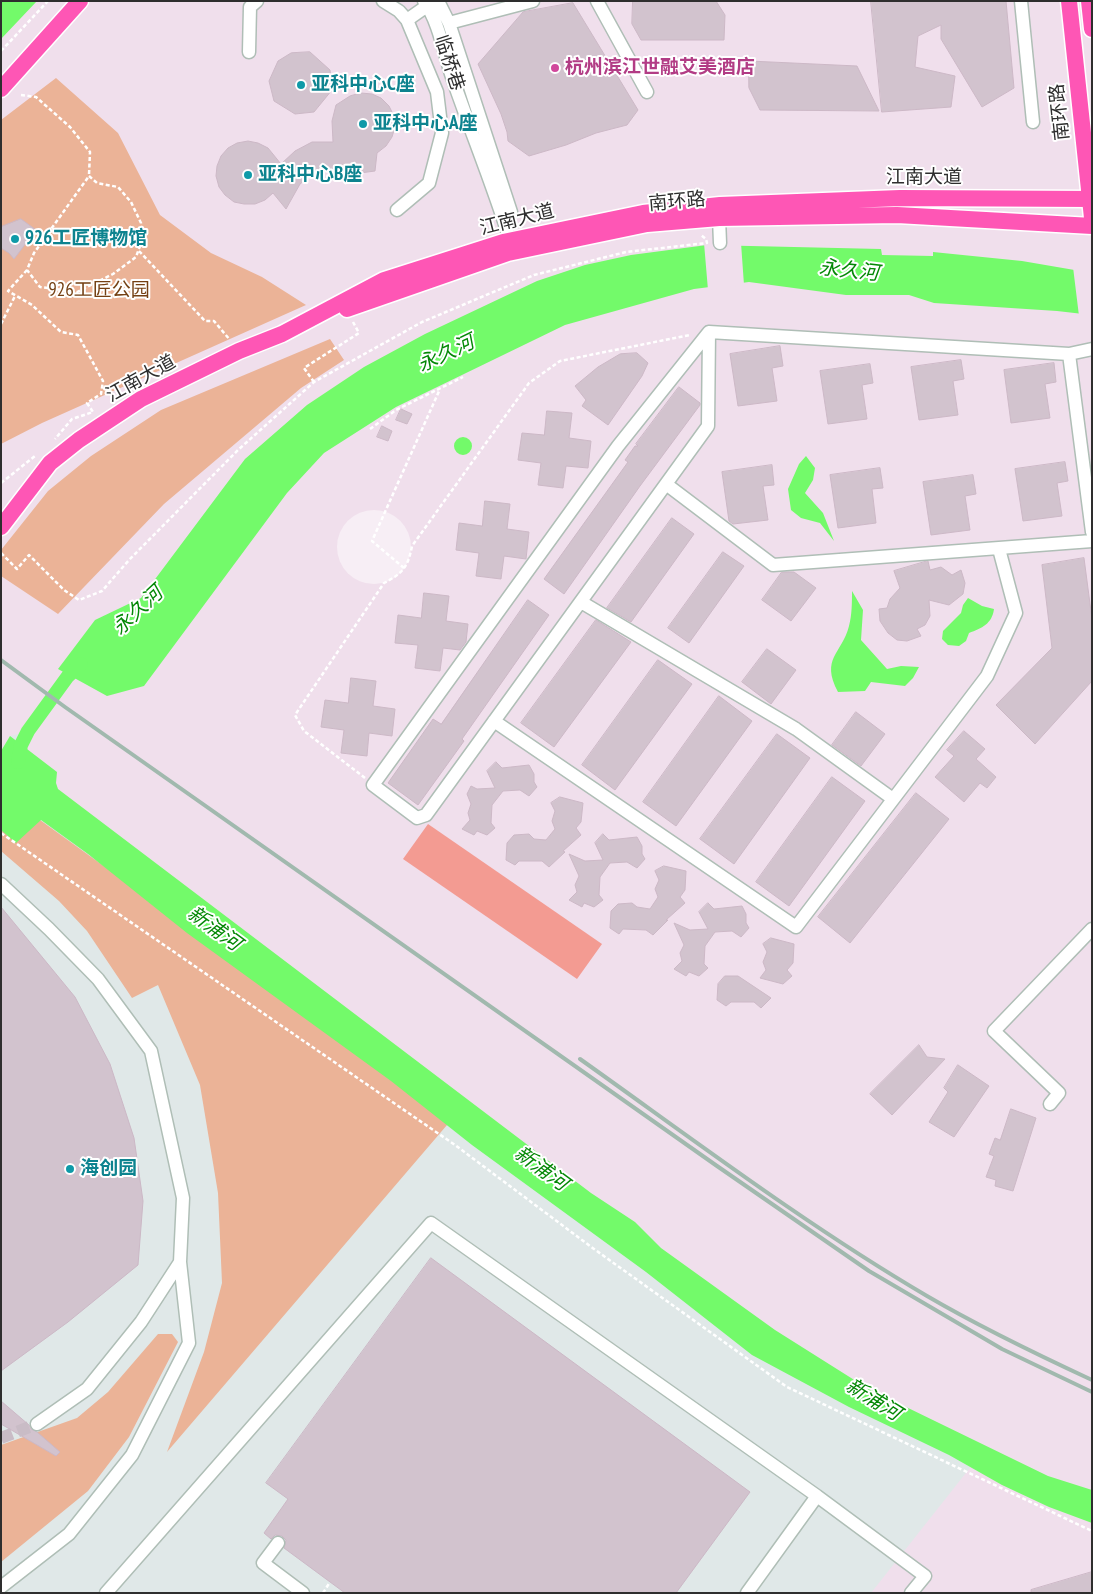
<!DOCTYPE html>
<meta charset="utf-8">
<style>
body{margin:0}
#map{position:relative;width:1093px;height:1594px;overflow:hidden;background:#f0dfec;font-family:"PT Sans Narrow",sans-serif}
canvas{display:block}
.frame{position:absolute;inset:0;border:2px solid #2e2e2e;pointer-events:none}
</style>
<div id="map">
<canvas width="1093" height="1594"></canvas>
<div class="frame"></div>
</div>
<script>
const ctx = document.querySelector('canvas').getContext('2d');
ctx.lineJoin = 'round';
function fill(path, color) {
  ctx.fillStyle = color;
  ctx.fill(path, 'evenodd');
}
function trace(path, color, width, dash) {
  ctx.strokeStyle = color;
  ctx.lineWidth = width;
  ctx.lineCap = dash ? 'butt' : 'round';
  ctx.setLineDash(dash || []);
  ctx.stroke(path);
}
function drawText(font, color, halo, rows, align = 'center') {
  ctx.font = font + ' "PT Sans Narrow","Noto Sans SC",sans-serif';
  ctx.lineWidth = 4;
  ctx.setLineDash([]);
  ctx.textBaseline = 'middle';
  ctx.strokeStyle = halo;
  ctx.fillStyle = color;
  for (const [text, x, y, turn = 0] of rows) {
    ctx.save();
    ctx.translate(x, y);
    ctx.rotate((+turn || 0) * Math.PI / 180);
    ctx.textAlign = isNaN(turn) ? turn : align;
    if (halo) ctx.strokeText(text, 0, 0);
    ctx.fillText(text, 0, 0);
    ctx.restore();
  }
}
fill(new Path2D(`
 M28,731L21,745L15,783L741,1316L973,1464L871,1593H1V751L10,736Z`), '#e0e8e8');
fill(new Path2D(`
 M56,78L118,133L160,215L211,253L262,277L306,305L42,423L1,444V120Z
 M330,339L344,360L301,388L164,504L58,614L1,576V550L48,491L91,456L161,410Z
 M40,820L453,1118L167,1452L204,1352L222,1283L218,1193L200,1085L158,985L132,998L87,931L59,901L1,851V830L16,842Z
 M158,1334H172L178,1342L129,1437L88,1491L1,1562V1445L77,1418L108,1392Z`), '#ebb397');
fill(new Path2D(`
 M428,824L602,944L577,979L403,859Z`), '#f39b92');
fill(new Path2D(`
 M337 547a37 37 0 1 1 74 0a37 37 0 1 1-74 0Z`), '#f7eef5');
fill(new Path2D(`
 M1,1H37L1,39Z
 M707,245L881,249L882,255L933,256V252L1022,261L1092,273V315L1057,311L934,303L909,295H846L749,282L694,289L565,325L396,407L324,453L287,493L144,686L107,696L58,669L95,620L141,598L245,459L307,405L364,367L425,334L537,281L585,265L631,255Z
 M454 446a9 9 0 1 1 18 0a9 9 0 1 1-18 0Z
 M806,456L815,468L813,480L805,493L823,513L834,541L820,523L801,518L791,510L788,489L799,464Z
 M852,591L863,610L861,640L887,669L901,666L919,667L913,678L905,686L871,682L865,691L838,692C820,658 842,654 849,626C852,615 852,602 852,591Z
 M968,598L982,606L994,609C992,624 982,628 969,633L966,641L959,646L948,645L942,639L943,631L961,613L963,605Z
 M10,736L57,772L56,783L58,789L591,1193L635,1222L661,1248L775,1330L867,1388L1048,1476L1092,1490V1523L1049,1507L1002,1485L949,1455L849,1407L752,1355L646,1272L472,1145L391,1081L187,933L88,854L41,820L16,843L1,830V751Z`), '#73fa6a');
fill(new Path2D(`
 M704,243H741L744,285L708,290Z
 M1073,267L1092,270V318L1079,316Z`), '#f0dfec');
trace(new Path2D(`
 M18,762L21,745L28,731L68,676L81,664`), '#73fa6a', 14);
const building = new Path2D(`
 M633,1H716L725,15L724,40H641L632,24Z
 M871,1H1006L1014,88L982,107L941,39V25L918,36L915,67L955,76L951,107L882,112Z
 M573,3L638,110L627,125L596,133L566,145L529,156L508,141L507,132L501,114L478,64L523,12Z
 M310,52L330,70L332,90L314,112L295,114L274,101L269,81L278,61L291,53Z
 M749,61L857,66L879,111L760,110L749,88Z
 M361,93L372,94L381,98L389,106L394,116L395,127L392,137L386,146L377,153L375,171L360,173L337,169L318,170L300,184L286,209L273,193L265,200L255,204H244L234,202L225,195L219,187L216,176L217,166L221,156L228,148L237,143L248,141L258,143L268,148L281,164L295,151L312,142H333L332,121L336,105L350,96Z
 M21,219L36,230L14,259L9,253L1,248V227Z
 M780,346L783,366L772,368L777,401L738,406L730,354Z
 M637,353L648,363L642,376L608,425L582,406L586,400L575,386L598,367L620,354Z
 M961,360L964,379L953,381L958,415L919,420L911,367Z
 M1054,363L1056,382L1045,384L1050,418L1011,423L1004,370Z
 M870,364L873,383L862,385L867,419L828,424L820,371Z
 M679,387L700,403V405L640,486L564,594L544,579L628,462L625,460L635,446H638L636,444Z
 M401,409L412,414L407,424L396,420Z
 M547,411L572,413L569,438L591,441L588,468L566,466L563,488L538,485L541,463L518,460L522,433L544,435Z
 M382,426L392,431L388,441L377,437Z
 M1065,462L1068,481L1057,483L1062,516L1023,521L1015,469Z
 M772,465L774,485L763,486L768,520L733,524L729,521L722,472Z
 M880,468L883,488L872,489L876,523L838,528L830,475Z
 M973,475L976,494L965,496L970,530L931,535L923,482Z
 M485,501L510,504L507,529L529,532L526,559L504,556L501,579L476,576L479,553L456,550L459,523L482,526Z
 M672,518L694,534L631,622L607,608Z
 M723,552L744,566L689,643L668,628Z
 M1084,558L1092,619V681L1035,744L996,705L1052,648L1042,565Z
 M928,561L930,570L941,567L952,575L961,570L965,583L963,594L949,605L929,600L930,616L925,625L917,629L921,636L907,641L897,640L888,633L880,621L879,609L887,608L890,599L900,588L894,571Z
 M782,572H794L816,588L791,621L762,600Z
 M424,593L449,596L446,621L468,624L466,642L460,650L443,648L440,671L415,668L418,645L395,643L398,615L421,618Z
 M528,600L549,615L462,739L464,741L418,805L388,783L433,719L441,724Z
 M596,620L631,642L554,747L521,723Z
 M767,649L796,670L771,704L742,682Z
 M658,660L692,684L615,790L582,765Z
 M351,678L376,681L373,706L395,709L392,736L369,733L367,756L341,753L344,730L321,727L325,700L348,703Z
 M719,696L752,721L676,826L643,802Z
 M856,712L885,734L861,766L832,745Z
 M964,731L985,749L976,759L996,777L987,788L980,783L964,802L935,777L954,756L947,750Z
 M777,734L810,758L734,864L700,839Z
 M496,762L502,768L529,765L534,774V782L537,787L529,796L520,790L503,791L492,805L491,823L495,828L487,835L477,831L474,835L462,829L470,820L468,813L471,804L467,794L471,786L477,789L495,788L487,771Z
 M832,777L865,801L789,906L756,882Z
 M916,793L949,819L850,943L818,917Z
 M560,797L583,803L581,822L576,828L581,835L563,851L565,852L549,867L542,861H519L515,865L506,860L507,843L514,835L529,834L534,839L546,840L555,829L552,821L555,811L551,803Z
 M603,834L609,840L637,837L642,846V854L645,859L637,868L627,862L610,863L600,877L599,895L603,900L594,907L584,903L582,907L569,900L577,892L575,885L579,876L569,854L585,861L603,860L595,843Z
 M664,866L686,871L685,890L680,897L685,903L666,920H668L653,935L646,930L623,929L619,934L610,928L611,911L618,904L632,903L637,907L650,909L658,897L655,889L659,880L655,871Z
 M708,903L714,909L742,906L746,914V923L749,928L741,937L732,931L715,932L705,946L704,964L708,968L699,976L689,972L686,976L674,969L682,961L680,953L684,945L674,923L690,930L708,929L699,912Z
 M1,907L75,997L110,1064L134,1138L143,1201L138,1265L68,1322L1,1371Z
 M771,938L794,944L793,963L787,970L792,976L783,984L760,978L766,970L763,962L767,952L763,944Z
 M725,976H738L771,998L761,1008L754,1002H731L726,1006L717,1000L718,984Z
 M919,1045L927,1057L945,1059L892,1115L870,1094Z
 M958,1065L989,1086L954,1137L929,1122L948,1092L944,1088Z
 M1011,1109L1036,1118L1013,1191L995,1186L996,1180L986,1177L994,1156L989,1154L995,1138L1000,1140Z
 M431,1258L750,1492L676,1593H345L284,1548L286,1540L282,1536L275,1535L271,1539L264,1533L288,1499L266,1483Z
 M1,1401L29,1425L31,1429L37,1432L60,1452L56,1456L1,1424Z
 M1092,1572V1593H1031V1590Z`);
fill(building, '#d2c3ce');
trace(building, '#ccb8c6', 1);
trace(new Path2D(`
 M1,1438L37,1424`), '#c9bcc6', 12, [12, 6]);
const minor = new Path2D(`
 M383,1L399,11L407,20L437,92L442,133L429,183L397,210
 M424,1C439,22 444,53 452,77C471,132 493,185 510,240
 M438,1L449,23L511,212
 M597,1L647,92
 M1021,1L1033,122
 M407,20L434,1
 M449,23L533,1
 M249,52L250,7L257,1
 M719,218L720,243
 M709,332L708,426L426,815L417,818L373,785L618,446Z
 M709,332L1069,354L1092,349
 M1069,354L1092,532
 M666,484L773,565L1092,541
 M581,602L796,729L893,799
 M494,721L796,927L987,676L1016,613L999,549
 M1,884L49,929L98,979L151,1051L183,1198L180,1262L189,1343L132,1455L69,1534L1,1587
 M1050,1104L1059,1093L994,1031L1092,929
 M37,1424L87,1389L141,1322L180,1262
 M817,1496L925,1576L911,1593
 M278,1543L263,1563L303,1593
 M106,1593L431,1223L817,1496L747,1593`);
const major = new Path2D(`
 M1069,1L1092,218
 M1089,1L1092,29
 M1,89L80,1
 M347,309L508,253L647,224L719,218L897,215L1092,226
 M1,527L50,463L79,440L141,399L239,351L282,334L384,280L503,242L643,213L720,205L900,198L1092,199`);
trace(minor, '#afbeb6', 15);
trace(major, '#fff', 19);
trace(new Path2D(`
 M1,51L48,1
 M21,95L36,97L70,127L90,152L89,175
 M89,176L97,183L118,187L131,202L141,223V243L136,257L113,274L77,292L40,287L27,270L34,253Z
 M139,251L205,321H214L230,340
 M27,270L8,291L32,305L61,332L78,335L103,381L101,394L87,403L93,412L72,419L55,439
 M1,324L15,296
 M314,382L304,368L359,333L353,322
 M370,429L396,410L463,377
 M1,483L35,456
 M1,553L17,569L29,555L64,590L79,600L102,591L129,560L238,450L314,382L422,322L534,275L626,252L707,243L706,239L701,235
 M404,568L372,541L440,389
 M365,778L304,731L295,715L384,583C403,573 408,567 412,546L529,383L560,361L690,335
 M1,833L455,1145L594,1249L787,1387L1092,1531
 M323,1593L330,1582`), '#fff', 2.5, [4, 2.5]);
trace(minor, '#fff', 12);
trace(major, '#fe56b5', 16);
trace(new Path2D(`
 M1,660L65,707L717,1166L869,1271L1002,1349L1092,1392
 M580,1059C694,1140 806,1225 927,1296C980,1327 1036,1354 1092,1380`), '#a1b9ae', 4);
for (const [x, y, r, color] of [
 [555,68,5,"#d1479c"],
 [301,85,5,"#0f9aa8"],
 [363,124,5,"#0f9aa8"],
 [248,175,5,"#0f9aa8"],
 [15,239,5,"#0f9aa8"],
 [70,1169,5,"#0f9aa8"]
]) {
  const dot = new Path2D();
  dot.arc(x, y, r, 0, 2 * Math.PI);
  ctx.fillStyle = color;
  ctx.fill(dot);
  trace(dot, '#fff', 2);
}
drawText('19px', '#2e2e2e', '#fff', [
 ["临桥巷",449,63,72],
 ["南环路",1060,112,-96],
 ["江南大道",924,178],
 ["南环路",677,202,-5],
 ["江南大道",517,220,-14],
 ["江南大道",141,379,-29]
]);
drawText('bold 19px', '#b23c85', '#fff', [
 ["杭州滨江世融艾美酒店",565,68]
], 'left');
drawText('bold 19px', '#0d838f', '#fff', [
 ["亚科中心C座",311,85],
 ["亚科中心A座",373,124],
 ["亚科中心B座",258,175],
 ["926工匠博物馆",25,239],
 ["海创园",80,1169]
], 'left');
drawText('19px', '#744014', '#fff', [
 ["926工匠公园",99,291]
]);
drawText('italic 20px', '#048806', '#fff', [
 ["永久河",849,271,6],
 ["永久河",446,354,-25],
 ["永久河",138,611,-43],
 ["新浦河",214,929,36],
 ["新浦河",541,1169,36],
 ["新浦河",873,1400,32]
]);
</script>
